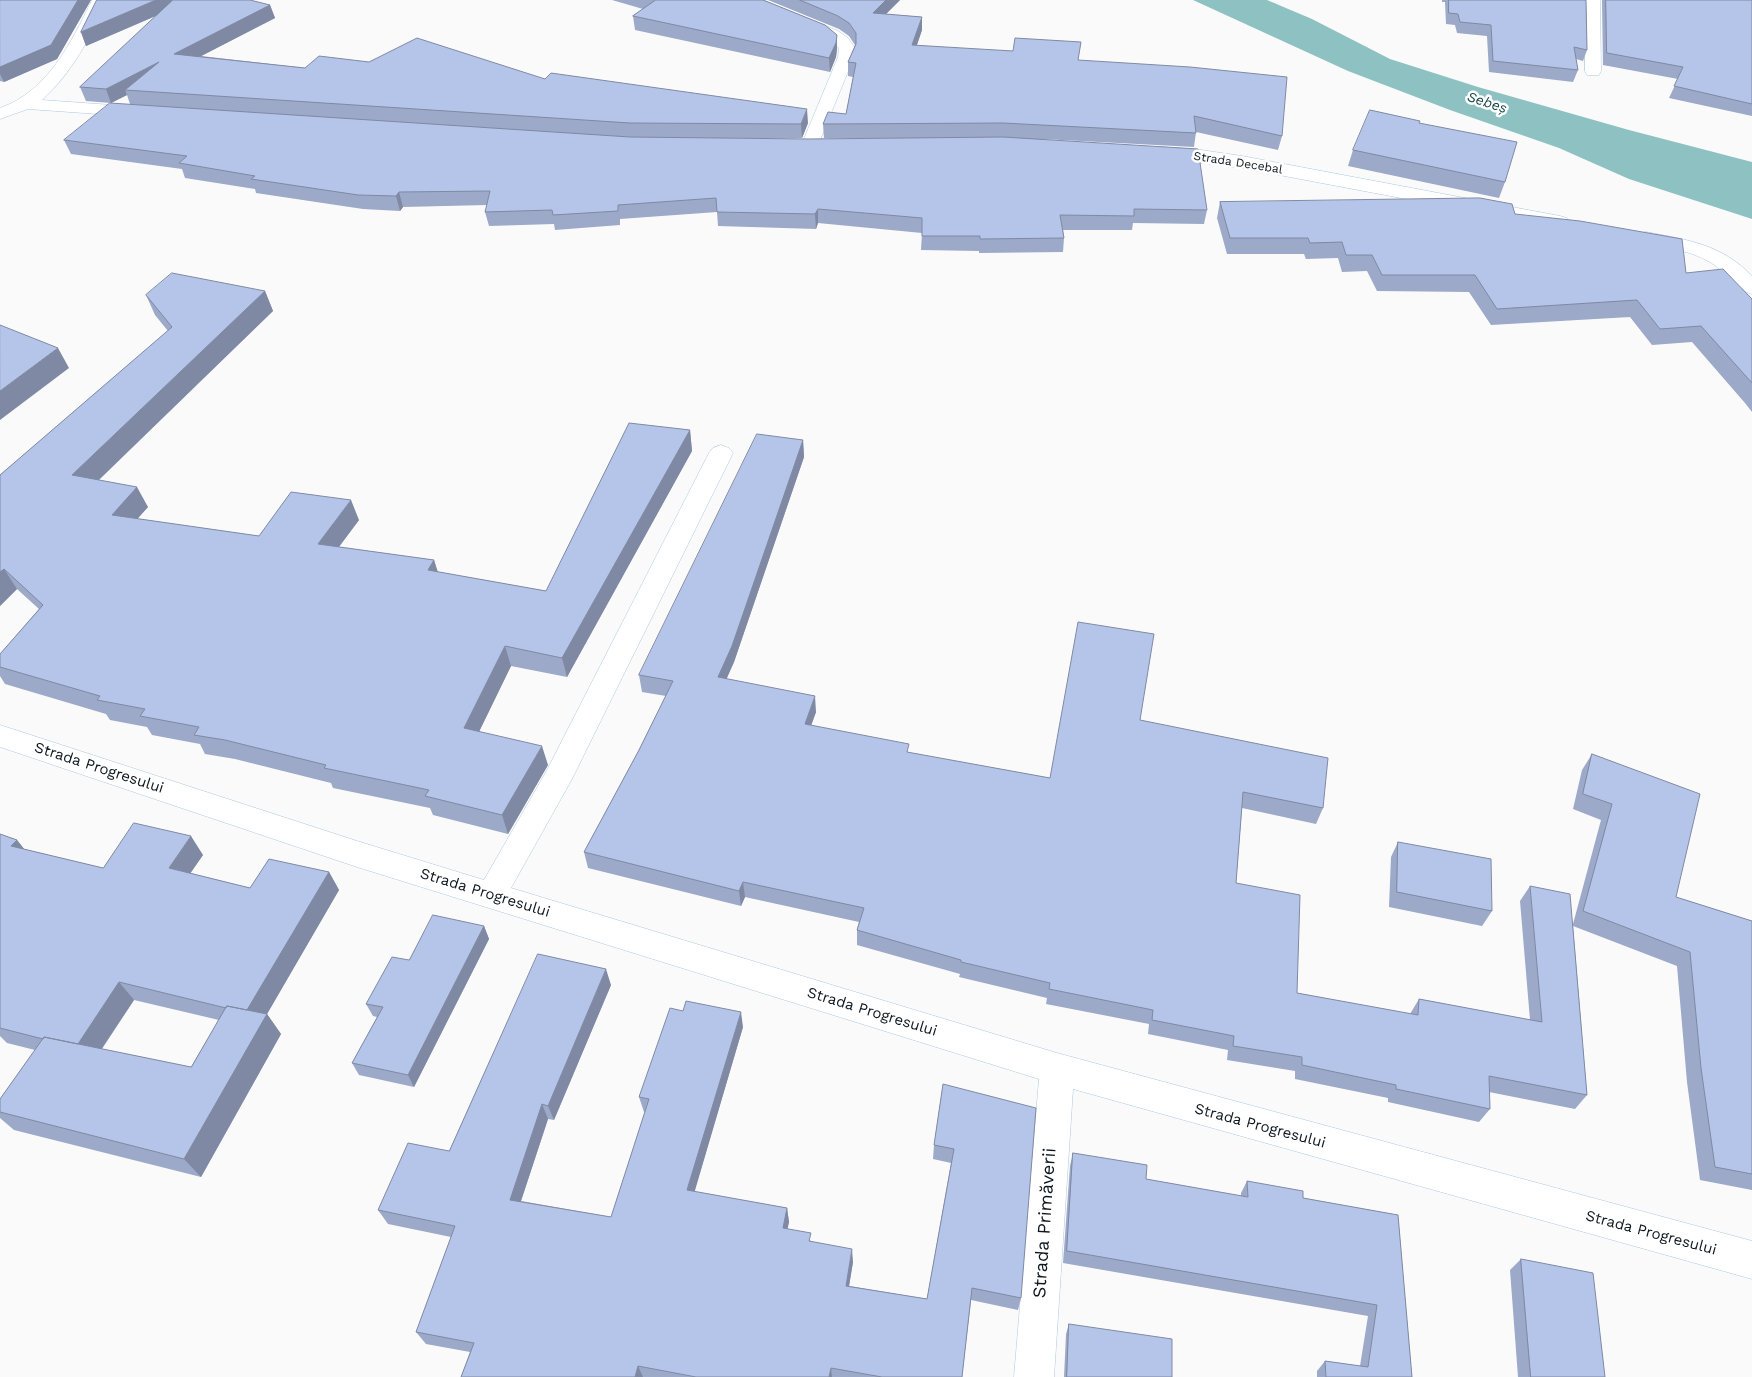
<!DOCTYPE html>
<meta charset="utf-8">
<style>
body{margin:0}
canvas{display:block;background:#fafafa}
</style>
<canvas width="1752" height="1377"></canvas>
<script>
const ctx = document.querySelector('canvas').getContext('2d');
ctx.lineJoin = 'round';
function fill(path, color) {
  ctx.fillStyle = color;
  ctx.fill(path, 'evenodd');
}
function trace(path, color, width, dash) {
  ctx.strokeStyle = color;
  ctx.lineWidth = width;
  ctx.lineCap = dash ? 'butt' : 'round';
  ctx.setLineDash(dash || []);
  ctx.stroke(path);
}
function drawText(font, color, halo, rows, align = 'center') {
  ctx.font = font + ' "Work Sans",sans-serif';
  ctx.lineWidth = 5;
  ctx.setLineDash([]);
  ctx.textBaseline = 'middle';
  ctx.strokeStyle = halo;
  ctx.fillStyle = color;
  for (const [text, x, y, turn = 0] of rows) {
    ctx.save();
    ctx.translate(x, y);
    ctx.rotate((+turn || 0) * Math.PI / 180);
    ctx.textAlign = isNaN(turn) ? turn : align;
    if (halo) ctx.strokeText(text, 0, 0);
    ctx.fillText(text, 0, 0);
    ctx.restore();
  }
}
fill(new Path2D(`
 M1193,0H1267L1312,19L1390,59L1478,87L1629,130L1752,162V219L1629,179L1559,148L1450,110L1348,71Z`), '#8ec2c2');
const street = new Path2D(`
 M92,0H108C91,36 72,73 42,100L140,107L146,108L149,112L146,116L140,117L28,109L0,119V108C48,91 71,43 92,0Z
 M741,0H763L838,31L848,38L855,48L854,57L816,150L810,151L804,150L801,146L838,57L839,48L826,37L743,3Z
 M1584,0H1600L1601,71L1599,75H1587L1585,71Z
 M1161,147L1194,149L1242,156L1560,216L1567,218L1570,222L1567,226L1560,228L1242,168L1155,157L1152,153L1155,149Z
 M1646,232C1688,240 1721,244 1752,276V294C1738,291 1724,270 1710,262C1688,249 1663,248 1639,242L1636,238L1639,234Z
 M721,445L729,448L733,453L572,779L511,888L1057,1053L1752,1241V1279L1073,1089L1054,1377H1014L1039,1079L357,867L0,747V725L357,841L484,880L546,772L709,453L713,448Z`);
trace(street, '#acc8e0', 1);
fill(street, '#fff');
fill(new Path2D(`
 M0,0H91L57,59L4,82L0,81Z
 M97,0L270,5L275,18L201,56L305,68L369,62L545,79L808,123L802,138H699L809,139L924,138H824L823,124L846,114L853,77L848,76V62L855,45L849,36L839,29L768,0H900L886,14L922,17V30L917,45L1078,60L1282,136L1278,150L1196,132L1194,147L1043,139L1207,210L1204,224L1133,223L1132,230H1063L1064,238L1063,252L979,253V251L921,250L922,233L818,223L816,229L718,226L717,212L620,219V225L555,230L554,224L489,226L485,212L487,205L403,207L400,211L363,209L256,193L255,189L185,178L182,169L71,154L64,140L130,104L127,95L111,103L86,101L80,87L156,16L86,46L81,32Z
 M612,0H763L837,35V49L836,57L830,72L635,30L633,16L643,9Z
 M1442,0H1586L1587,50L1583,61L1576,59L1578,70L1573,82L1489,72L1487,36L1457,33L1455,25L1446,24L1445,2H1442Z
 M1602,0H1752V116L1669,98L1678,79L1603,65Z
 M1419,123L1505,182L1499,198L1348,166L1353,150Z
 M1220,202L1515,214L1686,273L1752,299V412L1745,403L1692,342L1652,345L1630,317L1491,325L1469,292L1377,291L1367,271L1342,272L1338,258L1306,259L1304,254H1227L1217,218Z
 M265,291L273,311L99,480L148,507L137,519L259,536L359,520L339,547L434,560L438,572L546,591L690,430L692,451L567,677L511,666L479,732L548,765L508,834L433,815L430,808L333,788L331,783L235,759L205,754L200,744L152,735L147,727L110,720L106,714L5,684L0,676V654L39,609L17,589L0,606V475L168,331L155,315L146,295Z
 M803,440L804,457L734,662L726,679L816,712L811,725L909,753L1050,778L1140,720L1323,808L1316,824L1242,808L1236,883L1297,993L1410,1014L1419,999L1530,1020L1520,901L1530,886L1573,924L1601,820L1573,809L1582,770L1592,754L1676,897L1752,921V1190L1700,1180L1687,1082L1677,966L1573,926L1587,1095L1575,1109L1489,1092L1490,1109L1479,1122L1388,1102V1098L1295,1079V1071L1227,1060L1228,1050L1148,1034L1149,1024L1046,1004L1047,998L959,977L960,974L857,945V930L859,922L745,897L741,906L588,868L584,852L639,750L666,696L642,692L639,675Z
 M0,834L17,840L24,849L103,868L203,855L190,873L250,888L329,872L339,890L267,1014L281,1034L201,1177L14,1130L0,1118V1099L35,1050L7,1043L0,1036ZM134,1000L219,1020L191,1067L102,1049Z
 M1398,842L1492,911L1482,926L1389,907L1391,857Z
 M484,926L489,939L414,1087L359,1075L352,1063L377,1017L373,1016L366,1004L409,960Z
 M611,985L554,1120L548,1119L521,1201L611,1217L645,1112H644L639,1097L743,1027L694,1192L787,1208L789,1222L787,1229L853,1262L849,1286L927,1299L951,1163L933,1159L934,1145L943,1084L1021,1298L1018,1310L971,1300L962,1377H461L470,1352L426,1344L416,1332L451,1237L388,1224L378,1210L449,1151Z
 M1073,1153L1146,1179L1241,1196V1193L1247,1181L1303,1198L1398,1215L1412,1377H1317V1371L1325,1361L1360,1366L1368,1316L1063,1263L1070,1166Z
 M1521,1259L1605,1377H1518L1510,1270Z
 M1069,1324L1172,1377H1064L1066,1334Z`), '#9ca9c8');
fill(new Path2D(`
 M78,0H91L57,59L4,82L0,74V67Z
 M156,0H192L86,46L81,32Z
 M886,0H900L873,27V13Z
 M270,5L275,18L180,67L174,54Z
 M922,17V30L912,59V45Z
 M837,35V49L836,57L830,72L829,58Z
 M159,62L125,90L127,95L111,103L106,89Z
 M807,109L808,123L802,138L801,124Z
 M399,192L403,207L400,211L396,196Z
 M818,209V223L816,229L815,214Z
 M265,291L273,311L83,495L72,475Z
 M58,348L69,368L0,420V391Z
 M690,430L692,451L567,677L562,658Z
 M803,440L804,457L734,662L720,694L718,677Z
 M137,487L148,507L123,535L112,515Z
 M351,500L359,520L326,564L318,544Z
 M434,560L440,580L428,570Z
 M4,569L17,589L0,606V572Z
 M505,646L511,666L471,748L464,728Z
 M815,696L816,712L806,740L805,724Z
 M542,746L548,765L508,834L502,815Z
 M191,836L203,855L181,887L169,868Z
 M17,840L32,859L11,846Z
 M329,872L339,890L267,1014L281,1034L201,1177L184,1159L245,1012Z
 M743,882L745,897L741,906L739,891Z
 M484,926L489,939L414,1087L408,1075Z
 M606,969L611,985L554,1120L548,1106Z
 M119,982L134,1000L92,1063L76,1047Z
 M741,1012L743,1027L691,1204L687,1190Z
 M542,1104L548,1119L517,1213L510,1200Z
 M787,1208L789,1222L785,1241L783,1228Z
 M852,1249L853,1262L847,1298L846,1286Z
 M638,1366L643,1377H635Z
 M831,1368L832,1377H829Z`), '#7f89a3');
const building = new Path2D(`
 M0,0H78L51,45L0,67Z
 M97,0H156L81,32Z
 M173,0H250L270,5L174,54L305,68L319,56L369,62L417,38L545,79L551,73L807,109L801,124L630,123L125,90L159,62L106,89L80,87Z
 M656,0H763L825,25L837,35L836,43L829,58L633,16Z
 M800,0H886L873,13L922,17L912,45L1013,51L1015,38L1081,42L1078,60L1190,67L1287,77L1282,136L1194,116L1196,133L1003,123L823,124L828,112L846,114L856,63L848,62L856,44V33L849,23L838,16Z
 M1449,0H1586L1587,50L1574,47L1578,70L1493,61L1491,25L1460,22L1458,14L1449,13Z
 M1606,0H1752V104L1674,86L1683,67L1607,53Z
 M110,103L630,137L809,139L1003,137L1198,149L1207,210L1134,209V216L1060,215L1064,238L980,239V236H922V218L818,209L815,214L717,212L716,198L618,205V211L553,215L552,210L485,212L490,191L399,192L396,196L358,195L251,179L255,176L179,163L187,156L64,140Z
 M1370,110L1420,121L1419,123L1517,142L1505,182L1353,150Z
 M1480,198L1512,204L1515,214L1580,221L1682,239L1686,273L1723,269L1752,299V383L1701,326L1660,329L1637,300L1497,309L1475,275H1382L1372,255H1346L1342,242L1310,243L1308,238H1230L1220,202Z
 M172,273L265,291L72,475L137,487L112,515L259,536L291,492L351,500L318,544L434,560L428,570L546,591L629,423L690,430L562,658L505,646L464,728L542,746L502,815L425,796L429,790L324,768L326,765L225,740L194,735L199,727L140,716L145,709L97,700L100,696L0,667V654L43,605L4,569L0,572V475L172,327L146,295Z
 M0,325L58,348L0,391Z
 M757,434L803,440L732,646L718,677L815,696L805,724L909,744L907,752L1050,778L1078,622L1154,634L1140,720L1328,758L1323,808L1243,792L1236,883L1300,895L1297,993L1418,1015L1419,999L1542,1022L1530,886L1570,894L1587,1095L1489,1076L1490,1109L1396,1089V1085L1302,1065V1057L1233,1046L1234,1036L1152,1020L1153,1010L1049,989L1050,983L961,962V960L857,930L864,908L743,882L739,891L584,852L639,750L673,681L639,675Z
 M1592,754L1700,794L1676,897L1752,921V1174L1715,1167L1701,1068L1690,952L1583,911L1612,804L1583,794Z
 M134,823L191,836L169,868L250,888L269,859L329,872L247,1010L227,1006L226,1008L119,982L78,1044L44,1037L43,1039L0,1028V834L17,840L11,846L103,868Z
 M1398,842L1491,859L1492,911L1397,892Z
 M433,915L484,926L408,1075L352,1063L383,1007L366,1004L392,957L409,960Z
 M538,954L606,969L548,1106L542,1104L510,1200L611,1217L649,1099L639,1097L670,1008L683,1011L686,1001L741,1012L687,1190L787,1208L783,1228L811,1233L809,1241L852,1249L846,1286L927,1299L954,1149L934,1145L943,1084L1036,1108L1021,1298L972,1288L962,1377H882L831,1368L829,1377H696L638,1366L635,1377H461L474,1343L416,1332L455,1226L378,1210L408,1143L449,1151Z
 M227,1006L267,1014L184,1159L0,1112V1099L44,1037L191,1067Z
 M1073,1153L1147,1165L1146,1179L1248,1197L1247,1181L1303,1191V1198L1398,1215L1412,1377H1326L1325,1361L1368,1367L1377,1305L1067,1251Z
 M1521,1259L1593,1273L1605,1377H1531Z
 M1069,1324L1172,1339V1377H1067Z`);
fill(building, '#b5c4e9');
trace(building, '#7f89a3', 1);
drawText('12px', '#0d171f', '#fff', [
 ["Strada Decebal",1238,163,9]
]);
drawText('italic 14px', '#174747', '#fff', [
 ["Sebeș",1487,103,18]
]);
drawText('15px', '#0d171f', '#fff', [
 ["Strada Progresului",99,768,18],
 ["Strada Progresului",485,893,17],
 ["Strada Progresului",872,1012,17],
 ["Strada Progresului",1260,1126,15],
 ["Strada Progresului",1651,1233,15]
]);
drawText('18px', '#0d171f', '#fff', [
 ["Strada Primăverii",1045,1223,-86]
]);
</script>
